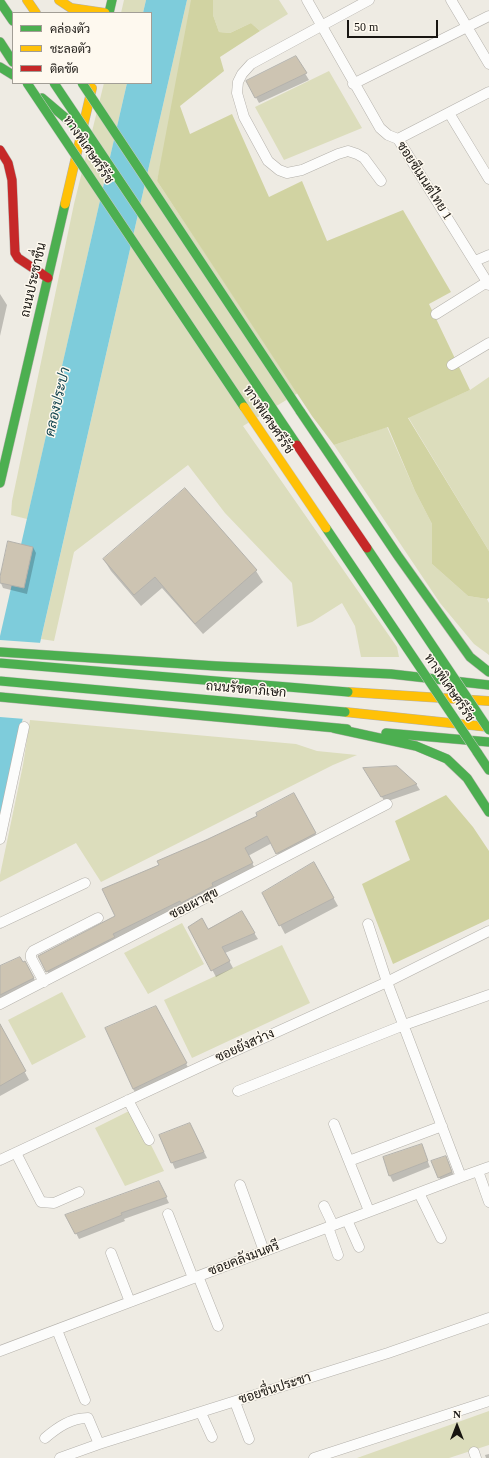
<!DOCTYPE html>
<meta charset="utf-8">
<style>
body{margin:0}
#map{position:relative;width:489px;height:1458px;overflow:hidden;background:#eeebe3;font-family:"Times New Roman",Sarabun,serif}
canvas{display:block}
.legend{position:absolute;left:12px;top:12px;width:140px;height:72px;box-sizing:border-box;background:#fef9ef;border:1px solid #a29e96;margin:0;padding:5px 7px;list-style:none;font-size:12px;color:#181511}
.legend li{display:flex;align-items:center;gap:8px;height:20px}
.legend b{width:20px;border:1px solid #a29e96}
.north{position:absolute;left:437px;top:1406px;width:40px;height:40px;-webkit-text-stroke:3px #fef9ef;paint-order:stroke;rotate:0deg;font-size:11px;font-weight:700;line-height:16px;text-align:center;color:#181511}
.north::after{content:'';display:block;margin:auto;width:14px;height:18px;background:#181511;clip-path:polygon(50% 0,100% 100%,50% 72%,0 100%)}
.scale{position:absolute;left:347px;top:20px;width:91px;height:18px;box-sizing:border-box;border:2px solid #181511;border-top:0;padding-left:5px;font-size:12px;line-height:14px;white-space:nowrap;color:#181511;-webkit-text-stroke:3px #fef9ef;paint-order:stroke}
</style>
<div id="map">
<canvas width="489" height="1458"></canvas>
<ul class="legend">
<li><b style="height:5px;background:#4caf50"></b>คล่องตัว</li>
<li><b style="height:5px;background:#ffc107"></b>ชะลอตัว</li>
<li><b style="height:5px;background:#c62828"></b>ติดขัด</li>
</ul>
<div class="north">N</div>
<div class="scale">50 m</div>
</div>
<script>
const ctx = document.querySelector('canvas').getContext('2d');
ctx.lineJoin = 'round';
function fill(path, color) {
  ctx.fillStyle = color;
  ctx.fill(path, 'evenodd');
}
function trace(path, color, width, dash) {
  ctx.strokeStyle = color;
  ctx.lineWidth = width;
  ctx.lineCap = dash ? 'butt' : 'round';
  ctx.setLineDash(dash || []);
  ctx.stroke(path);
}
function drawText(font, color, halo, rows, align = 'center') {
  ctx.font = font + ' "Times New Roman",Sarabun,serif';
  ctx.lineWidth = 3;
  ctx.setLineDash([]);
  ctx.textBaseline = 'middle';
  ctx.strokeStyle = halo;
  ctx.fillStyle = color;
  for (const [text, x, y, turn = 0] of rows) {
    ctx.save();
    ctx.translate(x, y);
    ctx.rotate((+turn || 0) * Math.PI / 180);
    ctx.textAlign = isNaN(turn) ? turn : align;
    if (halo) ctx.strokeText(text, 0, 0);
    ctx.fillText(text, 0, 0);
    ctx.restore();
  }
}
fill(new Path2D(`
 M124,0H146L143,13H121Z
 M187,0H198L157,181L298,393L243,426L397,647L399,657H361L355,626L342,603L312,622L297,627L292,583L225,513L188,465L74,552L54,641L41,639Z
 M213,0H279L288,14L260,31L251,23L230,33L219,32L213,15Z
 M329,71L362,128L284,160L255,107Z
 M104,83H127L27,519L11,515L12,501L74,204Z
 M489,377V551L408,417L470,390Z
 M387,427L415,491L432,524V564L468,596L487,599L489,603V655L474,644L440,603L334,445Z
 M30,720L296,744L317,751L357,755L333,765L101,882L76,843L0,882V875L23,765Z
 M182,923L204,964L148,994L124,953Z
 M282,945L310,1003L192,1058L164,1000Z
 M62,992L86,1037L32,1065L8,1020Z
 M133,1109L164,1171L125,1186L95,1128Z
 M489,1411V1445L449,1458H357Z`), '#dcddbc');
fill(new Path2D(`
 M191,0H213V15L219,32L230,33L251,23L260,31L220,57L224,71L180,106L190,134L232,114L269,197L302,181L327,241L403,210L451,292L429,304L470,390L408,418L489,551V598L487,599L468,596L432,564V524L415,491L388,427L334,445L312,416L157,181Z
 M446,795L473,827L489,851V919L393,964L362,884L410,860L395,821Z`), '#d1d3a2');
fill(new Path2D(`
 M146,0H187L0,818V636L127,83H151V13H143Z`), '#7eccdb');
fill(new Path2D(`
 M0,640L42,643L25,719L0,717Z`), '#eeebe3');
fill(new Path2D(`
 M295,57L309,80L259,103L247,81Z
 M0,294L7,305L0,336Z
 M185,490L256,571L263,582L203,634L162,588L141,606L111,571L104,560Z
 M33,547L36,553L27,594L3,588L0,581Z
 M365,769L416,784L420,790L385,802Z
 M293,794L319,840L281,860L272,843L248,856L256,870L51,978L39,957L117,917L160,865L259,816Z
 M314,863L338,906L285,934L263,893Z
 M241,912L258,939L225,953L233,968L216,977L190,927L208,930Z
 M25,962L37,984L0,1002V967Z
 M160,1015L190,1071L138,1096L133,1089Z
 M0,1026L29,1080L0,1096Z
 M193,1130L207,1158L175,1169L160,1135Z
 M421,1145L430,1167L393,1182L390,1176Z
 M448,1161L454,1176L441,1181L439,1177Z
 M162,1189L169,1203L124,1219L125,1221L79,1239L76,1233Z
 M489,1454V1458H486L485,1455Z`), '#0003');
const building = new Path2D(`
 M296,56L307,73L255,98L246,81Z
 M185,488L257,570L195,624L155,577L134,595L103,559Z
 M8,541L33,547L24,588L0,583V577Z
 M397,766L417,784L381,797L363,768Z
 M294,793L316,833L276,854L267,836L245,848L253,863L212,883L213,886L181,903L180,901L113,934L115,937L46,972L38,956L115,916L102,889L159,865L157,861L206,840L257,816L256,813Z
 M314,862L334,898L279,926L262,893Z
 M242,911L255,933L222,947L230,961L211,971L188,927L202,918L208,929Z
 M20,957L23,962L25,961L34,978L0,995V966Z
 M156,1006L187,1063L133,1089L105,1028Z
 M0,1024L26,1071L0,1086Z
 M190,1123L204,1152L171,1163L159,1135Z
 M422,1144L428,1161L389,1176L383,1157Z
 M446,1156L452,1172L438,1178L431,1161Z
 M159,1181L167,1197L121,1213L122,1215L75,1234L65,1215Z`);
fill(building, '#cdc4b2');
trace(building, '#b3b1ab', 1);
const street = new Path2D(`
 M307,0L380,128L388,135L398,139L489,285
 M369,0L251,64L242,74L238,82L237,93L244,117L268,161L279,170L287,173L302,170L338,154L348,151L357,154L364,158L381,181
 M451,0L489,64
 M353,84L489,16
 M449,113L489,179
 M398,139L489,92
 M475,261L489,255
 M436,314L487,282
 M452,365L489,343
 M0,839L24,727
 M0,923L85,883
 M368,924L387,982L461,1177
 M44,982L31,958V954L33,951L98,918
 M0,1004L387,804
 M238,1091L404,1025L489,995
 M128,1100L149,1140
 M334,1124L369,1211
 M16,1153L41,1202L54,1203L79,1192
 M0,1160L204,1065L387,982L489,931
 M349,1161L442,1126
 M478,1171L489,1202
 M240,1185L264,1251
 M419,1193L441,1238
 M324,1206L333,1225
 M168,1214L193,1278
 M347,1220L359,1247
 M328,1227L338,1255
 M111,1253L130,1302
 M198,1276L218,1326
 M57,1330L85,1400
 M0,1351L461,1177L489,1167
 M235,1402L249,1439
 M201,1413L212,1437
 M45,1438C58,1427 71,1418 88,1418L99,1444
 M474,1452L476,1458
 M60,1458L99,1444L388,1353L489,1318
 M314,1458L489,1401`);
const fast = new Path2D(`
 M0,2L13,21
 M109,13L112,0
 M0,42L13,62
 M0,67L13,75
 M42,98L81,131
 M300,411L398,556L470,657L489,672
 M0,483L65,204
 M0,652L216,666L391,674L489,685
 M0,697L347,729
 M333,728L416,746L447,759L467,778L489,812
 M386,733L489,742
 M477,752L489,770`);
const slow = new Path2D(`
 M27,0L36,13
 M59,0L71,8L105,13
 M65,204L92,88
 M348,692L489,701
 M345,712L489,727`);
const jam = new Path2D(`
 M0,150L8,163L12,180L15,253L18,258L48,278`);
trace(street, '#b4b1ab', 11);
trace(fast, '#b4b1ab', 10);
trace(slow, '#b4b1ab', 10);
trace(jam, '#b4b1ab', 10);
trace(street, '#fcfcfb', 10);
trace(fast, '#4caf50', 9);
trace(slow, '#ffc107', 9);
trace(jam, '#c62828', 9);
const fastBridge = new Path2D(`
 M27,83L244,407
 M54,83L297,445
 M82,83L300,411
 M326,528L477,752
 M367,548L489,730
 M0,663L348,692
 M0,681L345,712`);
const slowBridge = new Path2D(`
 M244,407L326,528`);
const jamBridge = new Path2D(`
 M297,445L367,548`);
trace(fastBridge, '#cac9c5', 10, []);
trace(slowBridge, '#cac9c5', 10, []);
trace(jamBridge, '#cac9c5', 10, []);
trace(fastBridge, '#4caf50', 9);
trace(slowBridge, '#ffc107', 9);
trace(jamBridge, '#c62828', 9);
drawText('13px', '#181511', '#fef9ef', [
 ["ทางพิเศษศรีรัช",88,150,56],
 ["ซอยซีเมนต์ไทย 1",424,181,57],
 ["ถนนประชาชื่น",34,280,-77],
 ["ทางพิเศษศรีรัช",268,420,56],
 ["ทางพิเศษศรีรัช",449,688,56],
 ["ถนนรัชดาภิเษก",246,690,5],
 ["ซอยผาสุข",194,904,-27],
 ["ซอยยังสว่าง",245,1046,-24],
 ["ซอยคลังมนตรี",244,1259,-21],
 ["ซอยชื่นประชา",275,1389,-18]
]);
drawText('italic 14px', '#11434e', '#fef9ef', [
 ["คลองประปา",58,402,-77]
]);
</script>
